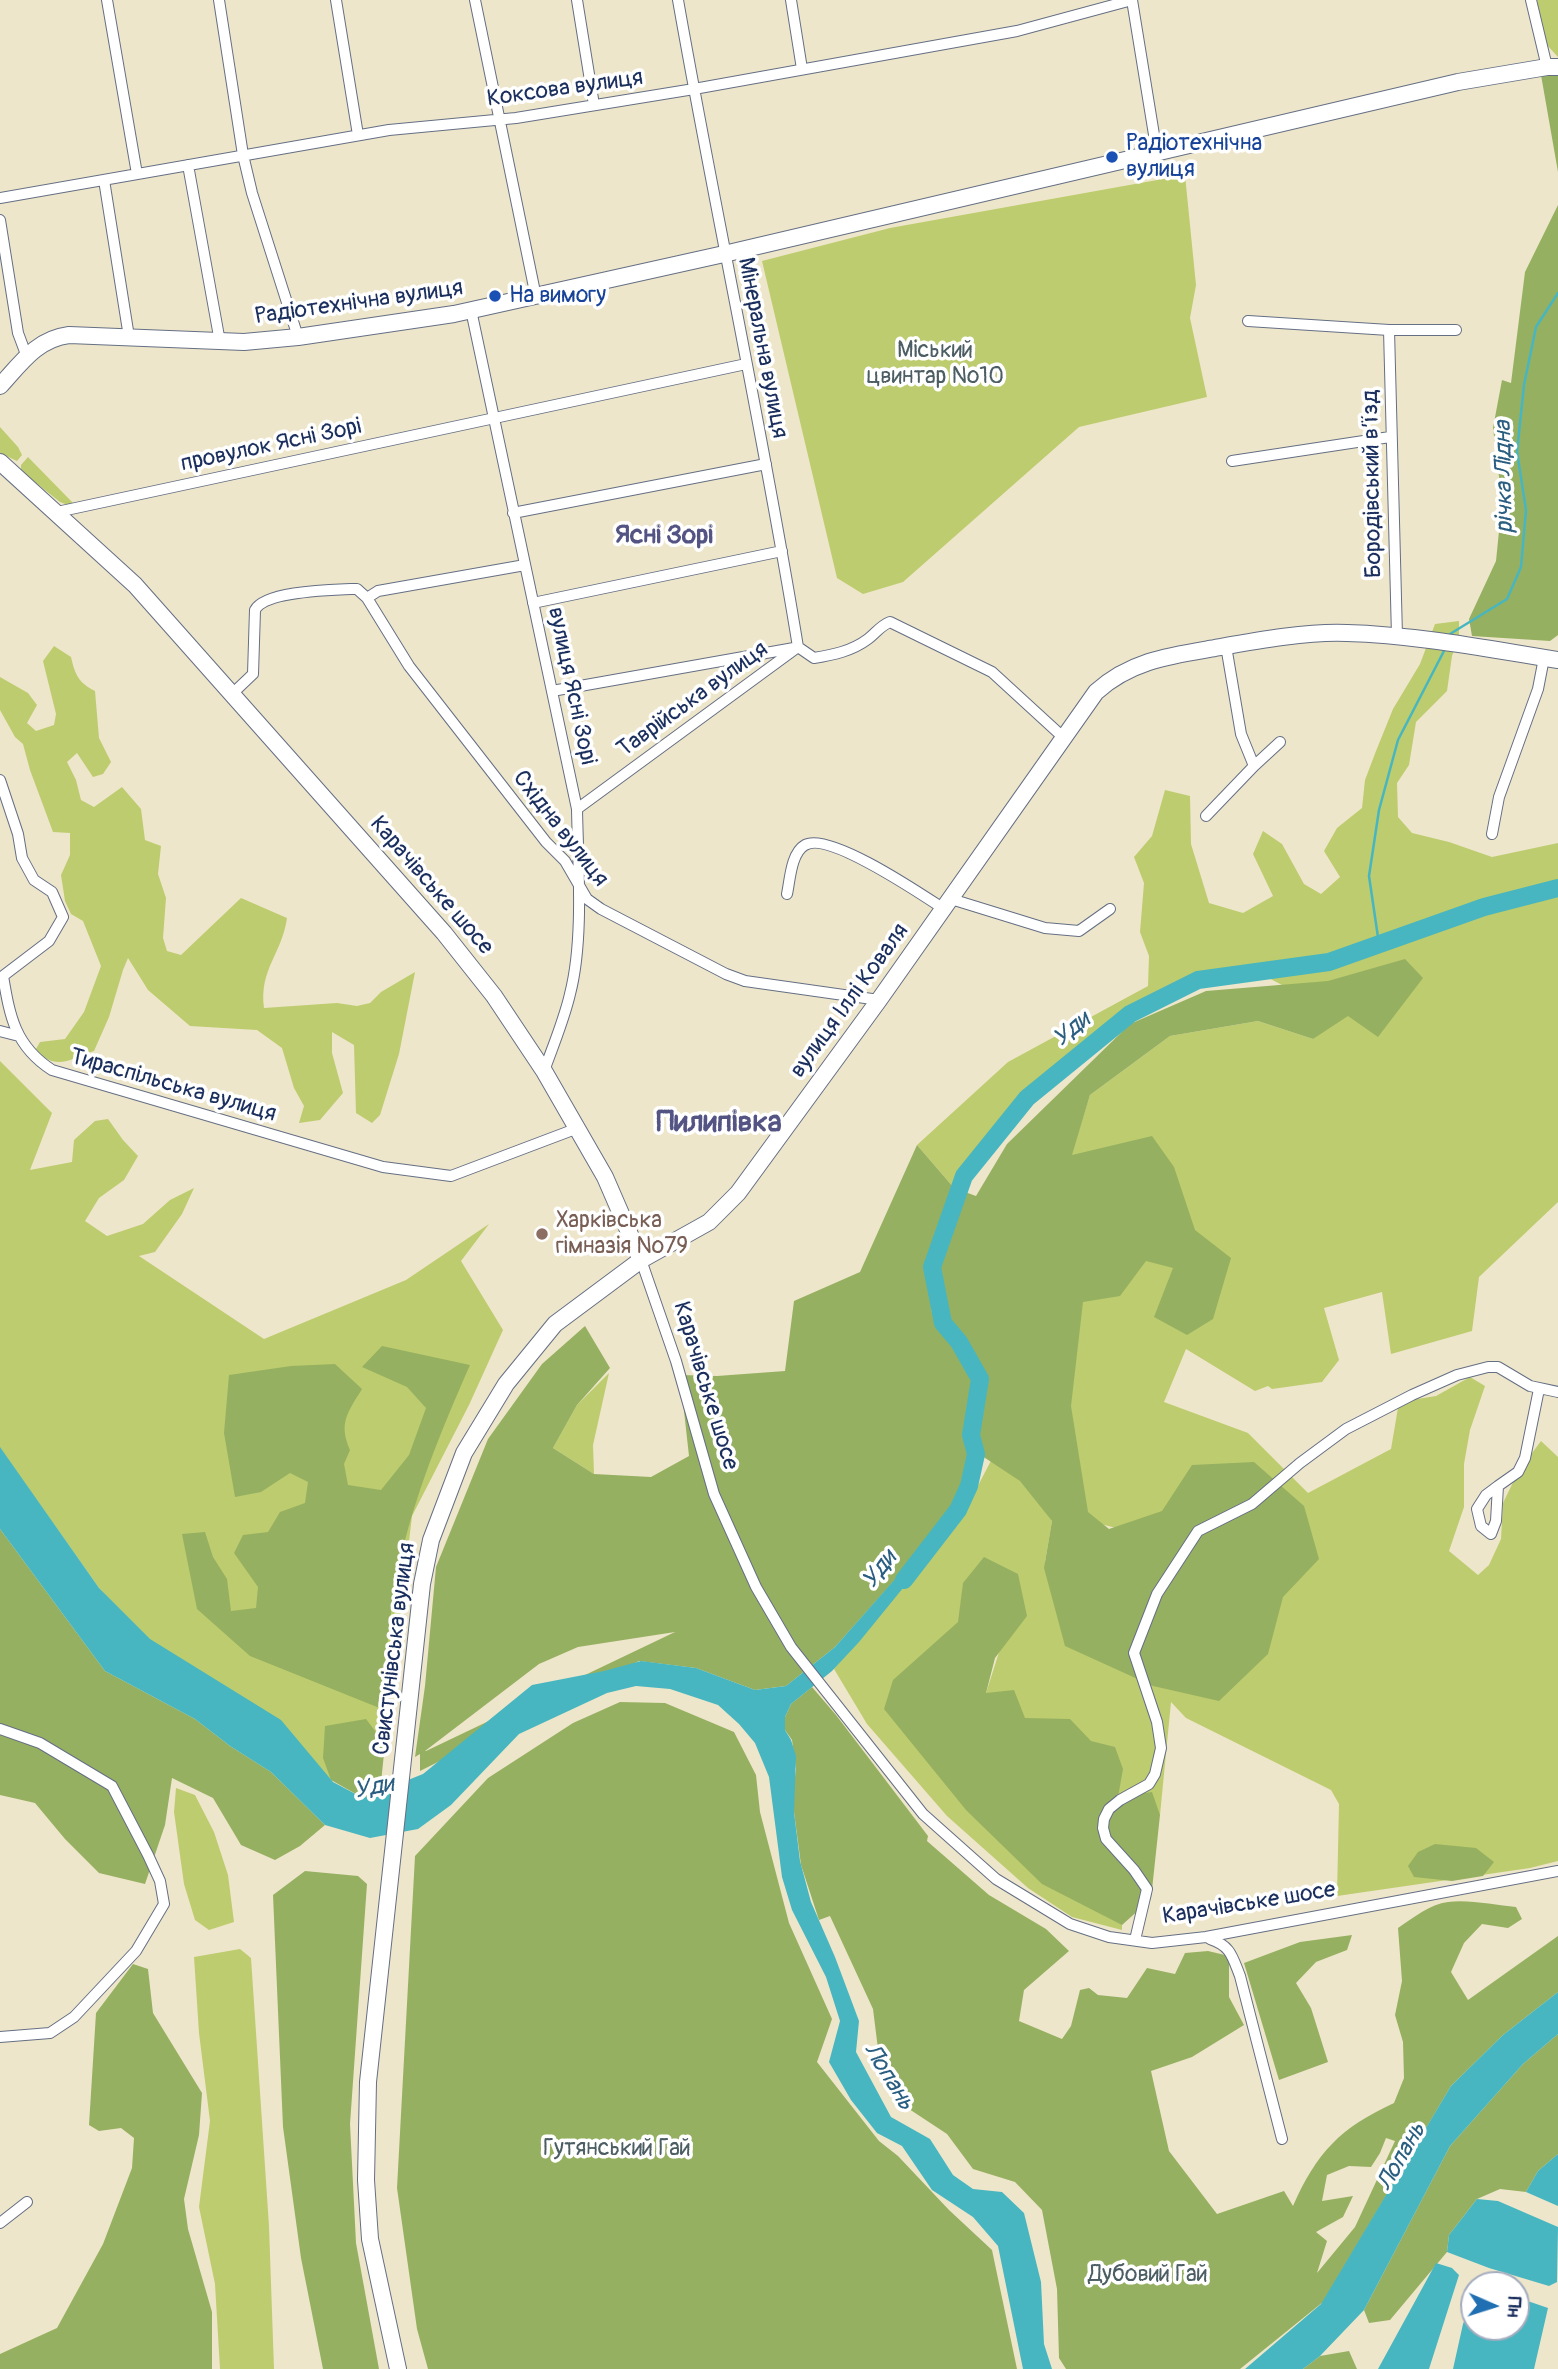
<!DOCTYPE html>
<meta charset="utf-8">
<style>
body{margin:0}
#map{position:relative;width:1558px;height:2369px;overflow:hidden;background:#eee6ca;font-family:Pangolin,sans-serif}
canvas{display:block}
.north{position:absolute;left:1460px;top:2271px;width:70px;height:70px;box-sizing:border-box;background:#fff;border:2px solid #a4acbf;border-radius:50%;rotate:93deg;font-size:19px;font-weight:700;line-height:28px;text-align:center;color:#1b2f5e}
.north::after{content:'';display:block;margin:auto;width:24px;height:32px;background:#1f6fb2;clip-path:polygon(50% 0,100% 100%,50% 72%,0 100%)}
</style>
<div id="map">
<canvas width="1558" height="2369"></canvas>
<div class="north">Пн</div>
</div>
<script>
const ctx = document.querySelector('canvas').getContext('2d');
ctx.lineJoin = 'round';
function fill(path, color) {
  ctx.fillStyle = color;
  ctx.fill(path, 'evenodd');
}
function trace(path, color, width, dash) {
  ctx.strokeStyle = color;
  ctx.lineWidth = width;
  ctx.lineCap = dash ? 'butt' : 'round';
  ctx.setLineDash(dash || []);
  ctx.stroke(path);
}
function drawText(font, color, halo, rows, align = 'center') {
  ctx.font = font + ' Pangolin,sans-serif';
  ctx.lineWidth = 7;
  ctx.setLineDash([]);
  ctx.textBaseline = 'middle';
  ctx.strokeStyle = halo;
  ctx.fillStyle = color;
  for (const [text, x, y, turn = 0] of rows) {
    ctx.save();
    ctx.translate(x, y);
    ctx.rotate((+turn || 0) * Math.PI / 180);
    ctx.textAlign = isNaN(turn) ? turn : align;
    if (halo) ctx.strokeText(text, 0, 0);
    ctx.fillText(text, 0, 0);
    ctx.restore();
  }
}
fill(new Path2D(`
 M1537,0H1558V57L1546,44Z
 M1185,175L1196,285L1190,318L1207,397L1079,427L903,582L863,594L837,578L762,261L890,228Z
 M0,427L18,447L22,455L17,461L0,453Z
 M28,457L73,503L68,505L60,502L21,471V465Z
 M1459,621V636L1452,656L1447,691L1416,722L1409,765L1397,783L1398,817L1412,833L1449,842L1492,857L1558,843V884L1458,912L1327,958L1199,972L1112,1018L1036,1082L954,1188L917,1145L1008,1062L1148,986L1149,956L1140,932L1144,883L1134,857L1152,836L1165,790L1190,796L1191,844L1209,903L1243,913L1273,896L1253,854L1263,831L1282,844L1304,884L1321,894L1340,877L1324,851L1337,828L1362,808L1365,780L1376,751L1393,709L1420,664L1435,624Z
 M54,646L71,657C75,675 79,683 95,691L99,738L111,762L103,774L93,777L77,753L67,762L76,780L81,800L94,807L122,787L141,809L145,840L161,846L158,874L166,898L163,938L167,951L181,955L241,898L287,918C282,954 259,969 264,1008L337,1003L357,1006L370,1003L381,992L415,972L399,1054L380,1115L372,1123L356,1113L354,1045L332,1032V1053L343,1093L320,1120L299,1123L304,1106L294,1088L282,1048L257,1030L190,1026L148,990L128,958L123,970L109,1017L94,1051C71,1059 54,1072 36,1049L40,1042L65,1039L84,1012L101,966L83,921L71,914L65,901L61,875L70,855V833L53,832L30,770L23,744L15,737L0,710V677L28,693L37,705L27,723L36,731L54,725L56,714L43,661Z
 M1558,893V1202L1479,1277L1472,1331L1391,1354L1382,1292L1324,1308L1339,1360L1322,1382L1272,1389L1268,1386L1255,1391L1186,1349L1164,1402L1248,1433L1308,1493L1391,1449L1399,1402L1436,1396L1470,1377L1485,1386L1470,1430L1464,1464V1507L1449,1551L1478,1575L1489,1565L1501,1539L1503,1503L1518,1472L1541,1441L1558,1457V1861L1530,1868L1337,1896L1339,1804L1331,1790L1186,1718L1171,1702L1160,1815L1117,1806L1095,1748L1025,1718L986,1693L1009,1621H970L933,1673L1122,1925V1930L1072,1917L1028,1888L947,1816L867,1724L834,1669L953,1522L957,1526L995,1453L1020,1471L1052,1521L1045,1562L1120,1529L1089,1521L1065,1424L1071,1156L1090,1095L1170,1036L1258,1021L1313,1039L1341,1016L1263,975L1333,965L1481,913Z
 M0,1061L52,1113L30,1170L72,1162L74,1140L95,1121L108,1119L123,1140L138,1156L124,1180L99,1198L85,1221L107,1236L143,1224L170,1200L194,1188L182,1214L155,1252L139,1256L264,1339L406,1280L489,1224L461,1261L503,1330L469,1405L412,1516L385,1744L331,1780L147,1642L99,1588L0,1448Z
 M609,1373L593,1445L594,1474L553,1448L577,1405Z
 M176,1788L195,1795L214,1832L228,1875L234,1922L209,1930L195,1920L184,1884L174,1812Z
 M240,1949L251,1958L269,2226L274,2369H220L215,2284L199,2207L210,2121L199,2033L194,1957Z`), '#bdcc6e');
fill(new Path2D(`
 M1541,75L1558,76V172Z
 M1558,205V635L1550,641L1472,636L1469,619L1496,561L1502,501L1493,428L1502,380L1511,383L1525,272Z
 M1405,959L1423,978L1378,1037L1348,1016L1313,1039L1258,1021L1170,1036L1090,1095L1072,1155L1152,1136L1174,1167L1195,1230L1231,1258L1213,1319L1187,1335L1154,1317L1173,1268L1146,1261L1120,1296L1083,1302L1071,1406L1088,1512L1109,1529L1162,1511L1192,1465L1254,1462L1304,1506L1319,1559L1283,1597L1268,1654L1219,1701L1153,1686L1065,1646L1044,1568L1052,1521L1020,1481L967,1446L968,1460L961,1490L941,1528L835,1647L786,1686L755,1690L696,1668L639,1661L420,1771V1754L415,1757L425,1686L436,1567L488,1439L542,1364L585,1326L610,1368L577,1405L553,1448L594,1474L651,1477L689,1456L680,1375L717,1376L785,1371L794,1301L860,1272L917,1145L954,1188L976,1196L1007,1144L1130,1024L1206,991L1328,981ZM952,1193L931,1313L938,1227ZM966,1364L984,1379L967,1443C963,1419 982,1384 966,1364ZM675,1632L426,1751H425L539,1664L578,1647Z
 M382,1346L470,1365C441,1431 414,1496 399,1566C388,1613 387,1662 382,1709L250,1656L197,1609L182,1534L205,1532L213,1557L227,1579L231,1611L256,1608L258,1587L234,1553L243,1535L268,1532L280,1512L305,1503L308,1482L290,1473L261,1492L235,1497L224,1433L229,1375L291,1366L335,1364L362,1389C348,1412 338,1423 350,1450L344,1464L348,1485L381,1490L409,1455L426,1408L407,1387L362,1367Z
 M0,1529L105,1671L195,1719L230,1746L271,1772L325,1825L300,1846L275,1860L241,1845L213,1798L172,1778L165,1825L145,1884L99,1873L65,1839L35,1803L0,1795Z
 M984,1557L1018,1574L1027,1616L995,1658L986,1693L1014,1690L1025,1718L1070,1719L1091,1741L1115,1747L1123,1769L1118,1797L1152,1792L1160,1815L1151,1899L1122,1925L1042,1884L966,1810L884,1709L893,1680L958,1622L963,1583Z
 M812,1687L836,1715L928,1836L927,1841L989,1895L1046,1929L1069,1951L1024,1990L1019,2021L1062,2039L1071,2026L1080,1990L1089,1988L1098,1995L1127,1998L1147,1968L1175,1974L1185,1953L1208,1951L1229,1956V1997L1244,2025L1192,2057L1151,2071L1169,2151L1217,2214L1284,2191L1293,2206C1317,2152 1340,2128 1394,2103L1404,2078L1403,2042L1395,2015L1402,1981L1398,1928C1413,1918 1430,1904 1448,1902C1467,1899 1496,1905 1516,1907L1522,1919L1508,1928L1482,1924L1464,1943L1451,1972L1468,2000L1558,1936V1992L1503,2035L1451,2086L1323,2302L1240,2369H1066L1059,2358L1057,2289L1042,2210L1015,2182L973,2169L947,2134L903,2105L878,2049L873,2009L830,1916L819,1920L801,1865L794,1812V1784L796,1769L792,1740L785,1730V1717L791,1704ZM1386,2138L1395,2141L1355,2227L1317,2273L1327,2241L1316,2232L1343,2217L1353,2196L1322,2201L1327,2175L1349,2166L1371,2167L1380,2153Z
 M620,1702L665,1703L734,1732L756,1775L760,1812L789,1923L832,2019L817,2062L879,2141L898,2156L949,2210L992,2250L1017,2369H428L417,2329L397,2188L415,1856L488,1778L573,1723Z
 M366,1719L385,1744L380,1792L363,1798L331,1780L323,1758L325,1726Z
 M1435,1844L1476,1848L1494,1862L1483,1876L1452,1881L1414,1877L1408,1866L1418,1852Z
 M305,1871L358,1876L367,1884L350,2124L356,2243L379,2369H323L301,2258L283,2127L273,1895Z
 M1352,1935L1347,1950L1316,1962L1296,1983L1311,2008L1328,2062L1279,2080L1244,1963L1300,1942Z
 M133,1964L148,1969L153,2013L202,2093L199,2135L184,2199L188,2229L212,2312V2369H0V2354L57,2328L103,2244L132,2168L134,2138L121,2128L99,2131L89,2125L96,2013Z
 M1558,2034V2154L1538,2171L1526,2192L1500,2189L1477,2199L1449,2235L1447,2252L1390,2320L1369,2323L1364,2310L1450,2146L1523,2064Z
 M1349,2351L1357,2369H1303L1320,2356Z`), '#96b061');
fill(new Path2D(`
 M0,1447L99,1588L150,1639L281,1720L333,1782L363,1798L423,1774L532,1685L604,1671L641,1661L696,1668L755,1690L786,1686L835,1647L911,1561H925L859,1642L832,1671L791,1704L785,1717V1730L791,1740L796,1756L794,1812L800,1861L811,1902L835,1957L859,2021L856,2052L891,2117L930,2139L953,2175L973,2189L1002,2192L1024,2213L1041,2282L1044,2344L1052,2369H1023L998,2246L973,2217L932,2190L902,2146L877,2133L851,2100L829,2062L840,2021L826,1977L792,1910L782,1877L769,1777L755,1743L739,1724L718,1705L670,1689L636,1686L607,1693L519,1734L451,1805L418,1829L370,1838L325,1825L271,1772L230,1746L195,1719L105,1671L0,1529Z
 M1558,1992V2034L1523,2064L1450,2146L1364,2310L1320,2356L1303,2369H1245L1321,2304L1451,2086L1503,2035Z
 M1558,2154V2206L1526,2192L1538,2171Z
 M1477,2199L1498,2201L1558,2227L1557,2282L1549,2286L1489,2268L1447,2252L1449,2235Z
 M1436,2263L1452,2268L1459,2275L1429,2369H1378Z
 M1474,2295V2327H1516V2297L1548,2308L1534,2369H1453L1463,2324Z`), '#47b6c0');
trace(new Path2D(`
 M1450,634L1507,599L1521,567L1526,510L1517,452L1524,385L1536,327L1558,293
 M1379,944L1369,876L1379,810L1398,740L1445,649`), '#47b6c0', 2.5);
trace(new Path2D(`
 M904,1580L958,1510L969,1486L976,1454L971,1435L980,1379L959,1342L943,1323L932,1267L964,1176L1027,1098L1130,1014L1198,980L1329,962L1484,907L1558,888`), '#47b6c0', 18);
const street = new Path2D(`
 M107,0L137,174
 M219,0L243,155L252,193L298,337
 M336,0L358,135
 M475,0L536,297
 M577,0L594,105
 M678,0C716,216 763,431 798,647L814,658C833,655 852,651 868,639C876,633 880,626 890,622L992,672L1064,738
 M791,0L802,69
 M1132,0L1157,153
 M1531,0L1547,67
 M188,165L220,342
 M104,180L129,337
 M0,198L389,130L516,118L694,89L1017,31L1132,0
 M0,220L18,333L27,357
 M471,310L577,809C578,865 584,940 570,994C564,1020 553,1046 544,1071
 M1248,321L1389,330H1456
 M1389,330L1397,636
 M1232,461L1390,437
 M57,512L746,364
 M513,513L766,464
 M367,598L409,666L546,842L565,861L587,899L601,909L726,974L745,981L879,1000
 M533,603L782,551
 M552,691L794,648
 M232,694L253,674L255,610C265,591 330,590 351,589H357L367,598L378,591L525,565
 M1254,766L1280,742
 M0,780L18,834L22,858L34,880L52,892L63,917L49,941L3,976C10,1017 15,1046 52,1070L383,1167L451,1176L578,1128
 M577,809L798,647
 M1206,816L1254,766L1241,734L1226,646
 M1492,834L1499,797L1538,689L1544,658
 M787,894C790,880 791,853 805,845C828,831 921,894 944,909
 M951,899L1045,928L1079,931L1110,909
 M0,1031L19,1036
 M641,1260L676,1361L714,1494L756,1587L791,1647L923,1814L996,1879L1070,1924L1109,1937L1152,1943L1206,1937L1558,1871
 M1498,1486L1486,1495L1477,1509L1481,1526L1491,1534L1496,1521L1498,1486L1518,1472L1525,1458L1539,1389
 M0,1729L40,1743L112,1786L148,1855L160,1881L164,1904L136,1951L74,2017L50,2033L0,2037
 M1210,1939C1231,1946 1232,1956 1240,1976L1282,2139
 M1135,1940L1147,1889L1134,1870L1106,1839L1103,1828L1104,1819L1109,1809L1120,1800L1149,1784L1155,1774L1161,1748L1157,1722L1134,1653L1157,1594L1198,1531L1252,1504L1300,1463L1346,1429L1412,1395L1457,1375L1488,1367H1498L1530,1386L1558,1392
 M0,2223L27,2202`);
const primary = new Path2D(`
 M0,386C21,363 37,339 69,335L244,342L298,337L454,314L724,254L1458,82L1547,67H1558
 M0,462L135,585L444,933L494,996L544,1071L605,1177L641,1260
 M398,2369L370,2239L366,2180L368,2082L422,1584L431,1540L464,1453L506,1384L555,1324L641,1260L709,1222L738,1193L879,1000L1096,692C1129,662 1167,656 1209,649C1249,642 1306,631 1347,633C1417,635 1488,649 1558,660`);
trace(street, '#656f84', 12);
trace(primary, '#656f84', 18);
trace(street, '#fff', 10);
trace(primary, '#fff', 16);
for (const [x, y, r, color] of [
 [1112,157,7,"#1a4fb4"],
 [495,296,7,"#1a4fb4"],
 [542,1234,7,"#8d6e63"]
]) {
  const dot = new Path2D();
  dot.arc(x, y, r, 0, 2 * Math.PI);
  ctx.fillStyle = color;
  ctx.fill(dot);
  trace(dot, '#fff', 2.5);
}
drawText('23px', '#1b2f5e', '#fff', [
 ["Коксова вулиця",565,89,-8],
 ["Радіотехнічна вулиця",359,303,-8],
 ["Мінеральна вулиця",762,348,79],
 ["провулок Ясні Зорі",271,446,-12],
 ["Бородівський в’їзд",1373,484,-91],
 ["вулиця Ясні Зорі",571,686,78],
 ["Таврійська вулиця",693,700,-36],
 ["Східна вулиця",560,829,52],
 ["Карачівське шосе",431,886,49],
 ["вулиця Іллі Коваля",850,1001,-54],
 ["Тираспільська вулиця",173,1086,16],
 ["Карачівське шосе",705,1386,73],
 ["Свистунівська вулиця",395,1649,-83],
 ["Карачівське шосе",1249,1904,-9]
]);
drawText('23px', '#164399', '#fff', [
 ["Радіотехнічна",1126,144],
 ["вулиця",1126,170],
 ["На вимогу",509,296]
], 'left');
drawText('23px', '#4c5e63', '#fff', [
 ["Міський",935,351],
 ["цвинтар №10",935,377],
 ["Гутянський Гай",617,2149],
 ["Дубовий Гай",1148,2275]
]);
drawText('23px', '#785e54', '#fff', [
 ["Харківська",556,1221],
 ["гімназія №79",556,1247]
], 'left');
drawText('italic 24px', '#2a5e80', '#fff', [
 ["річка Лідна",1505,477,-91],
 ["Уди",1072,1030,-39],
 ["Уди",880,1570,-52],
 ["Уди",374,1788,-11],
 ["Лопань",888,2077,58],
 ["Лопань",1402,2157,-60]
]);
drawText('bold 26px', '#545484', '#fff', [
 ["Ясні Зорі",664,536]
]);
drawText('bold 30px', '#545484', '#fff', [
 ["Пилипівка",719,1123]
]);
</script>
